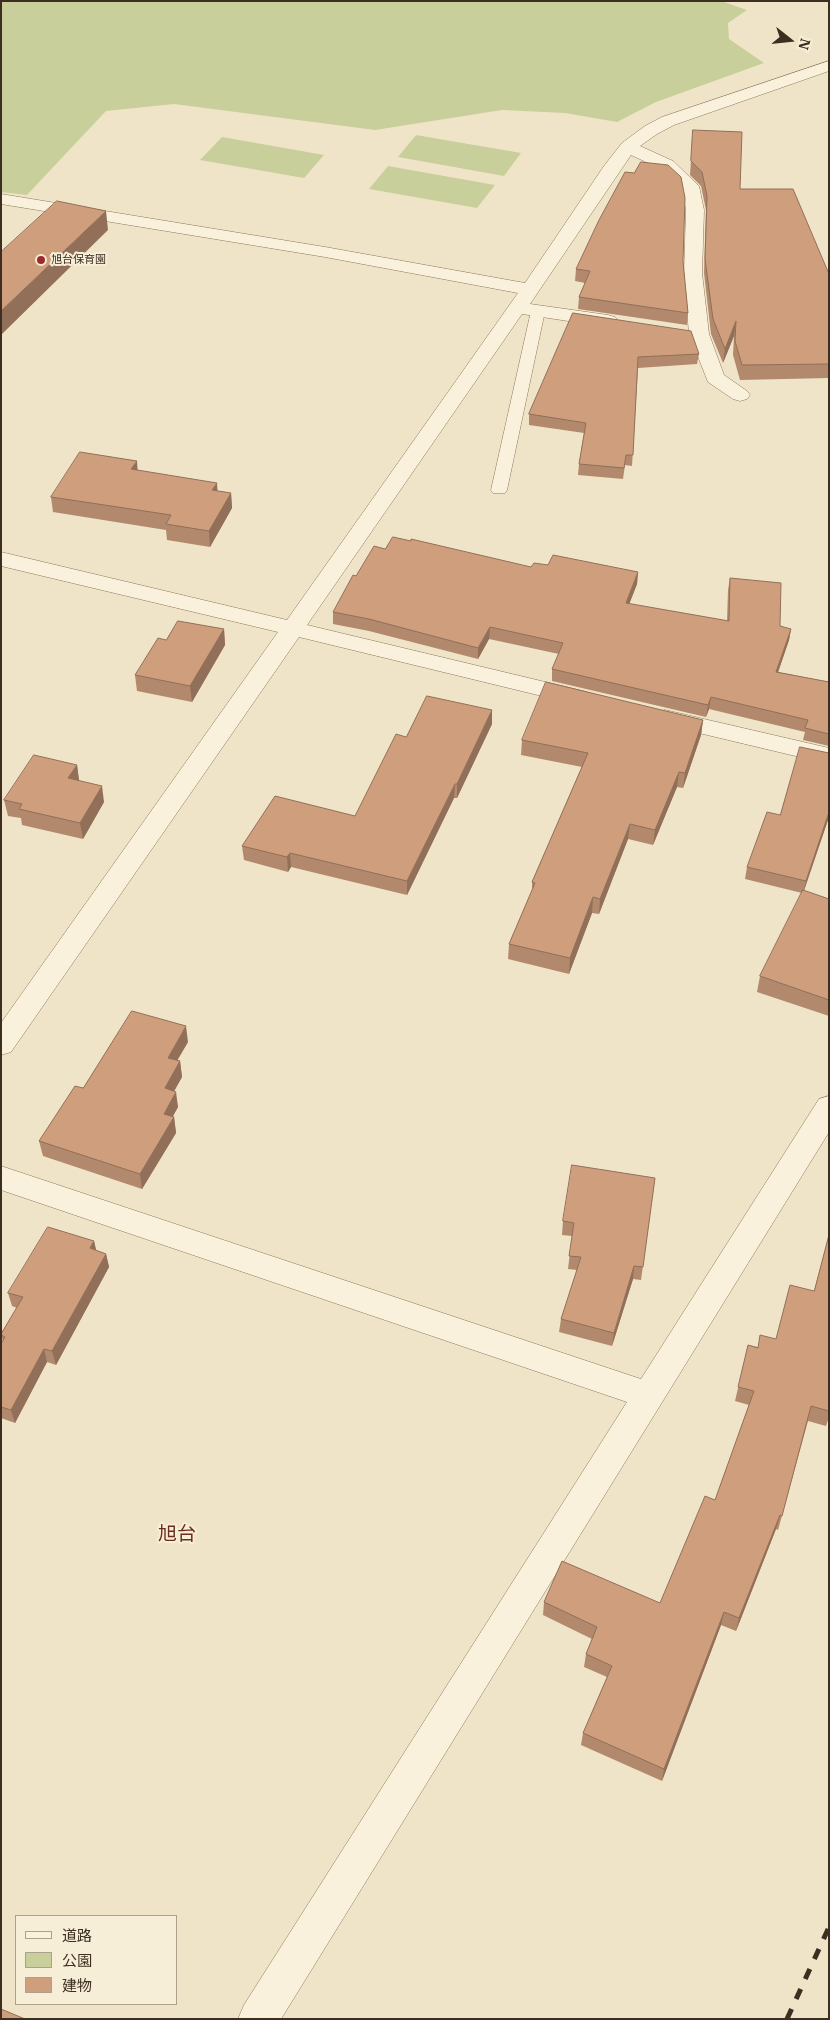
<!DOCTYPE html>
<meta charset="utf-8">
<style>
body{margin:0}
#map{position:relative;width:830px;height:2020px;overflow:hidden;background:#f0e4c8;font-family:"IBM Plex Serif","Noto Sans JP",serif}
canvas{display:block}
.frame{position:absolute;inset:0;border:2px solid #3d2e20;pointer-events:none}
.legend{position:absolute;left:15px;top:1915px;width:162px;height:90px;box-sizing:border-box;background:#f7eed8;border:1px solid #ada18e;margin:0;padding:6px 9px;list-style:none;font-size:15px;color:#3d2e20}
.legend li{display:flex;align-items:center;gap:10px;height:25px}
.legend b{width:25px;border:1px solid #ada18e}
.north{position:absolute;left:765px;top:15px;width:50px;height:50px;-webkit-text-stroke:4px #f7eed8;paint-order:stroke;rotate:106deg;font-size:14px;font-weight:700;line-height:20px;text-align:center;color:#3d2e20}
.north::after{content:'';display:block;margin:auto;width:18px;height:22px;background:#3d2e20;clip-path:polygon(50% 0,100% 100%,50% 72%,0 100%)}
</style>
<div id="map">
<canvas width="830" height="2020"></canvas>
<div class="frame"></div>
<ul class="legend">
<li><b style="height:6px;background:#faf1dc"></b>道路</li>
<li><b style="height:14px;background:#c9cf9b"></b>公園</li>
<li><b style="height:14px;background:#cf9f7d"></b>建物</li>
</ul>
<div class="north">N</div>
</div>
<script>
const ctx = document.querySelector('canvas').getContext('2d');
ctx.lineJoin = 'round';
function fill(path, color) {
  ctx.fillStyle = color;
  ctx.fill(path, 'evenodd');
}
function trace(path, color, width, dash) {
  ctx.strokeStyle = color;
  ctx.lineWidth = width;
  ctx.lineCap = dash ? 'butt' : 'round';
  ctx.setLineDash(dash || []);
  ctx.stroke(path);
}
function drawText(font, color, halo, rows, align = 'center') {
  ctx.font = font + ' "IBM Plex Serif","Noto Sans JP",serif';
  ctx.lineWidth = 4;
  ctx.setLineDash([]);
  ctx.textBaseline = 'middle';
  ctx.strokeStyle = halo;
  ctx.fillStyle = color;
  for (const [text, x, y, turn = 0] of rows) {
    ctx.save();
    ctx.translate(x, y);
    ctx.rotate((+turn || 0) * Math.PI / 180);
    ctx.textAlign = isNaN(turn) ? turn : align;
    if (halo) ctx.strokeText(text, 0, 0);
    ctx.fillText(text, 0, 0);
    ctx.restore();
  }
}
fill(new Path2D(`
 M1,1H721L747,10L728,23L729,39L764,63L656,102L617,122L565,113L502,110L375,130L174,104L106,111L27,195L1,192Z
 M416,135L521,153L504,176L398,157Z
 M222,137L324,155L304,178L200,160Z
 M388,166L495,185L477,208L369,189Z`), '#c9cf9b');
const lane = new Path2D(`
 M538,307L543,308L545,311L507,490L505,493H493L491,490L531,311L533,308Z`);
const street = new Path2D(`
 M829,61V71L674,125L657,134L640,146L673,161L699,186L704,210L702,273L709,334L724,375L747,391L750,395L747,399L740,401L733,399L708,382L689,334L684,273L686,210L682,188L661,169L631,155L530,304L608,315L615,317L618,321L615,325L608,327L522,314L307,625L587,692L591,697L587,702L579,705L299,637L11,1052L1,1055V1023L278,632L1,566V552L287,620L518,293L325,257L1,204V194L325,247L525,283L604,166L622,143L645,126L662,117Z
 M665,710L829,748V764L657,723L653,718L657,713Z
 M829,1096V1132L281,2019H238L244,2005L627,1402L1,1190V1166L641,1379L819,1099Z`);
trace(lane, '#8d765c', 1);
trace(street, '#8d765c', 1);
fill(lane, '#faf1dc');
fill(street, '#faf1dc');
trace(new Path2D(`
 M787,2019L829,1927`), '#3d2e20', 5, [11, 11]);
fill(new Path2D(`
 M693,130L740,189L829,274V378L740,380L733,355L734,336L723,363L711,334L704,273L706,210L701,186L690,175Z
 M683,261L688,313L687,325L578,309L579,297L585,283L575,281L576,269Z
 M573,313L699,354L697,364L638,368L632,466L625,465L623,479L578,475L579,464L584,433L529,425V414Z
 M138,470L217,491L231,493L232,508L210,547L167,540L166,530L53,512L51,497Z
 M385,549L531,567L548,565L638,572L637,584L629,604L727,621L728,590L730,578L780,626L791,629L789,640L778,672L829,682V746L803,740L805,732L709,709L706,717L552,681V669L559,654L489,639L478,659L369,631L333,624V612L356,576Z
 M224,629L225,645L192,702L137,691L135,675L166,640Z
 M492,710V724L457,798H454L407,895L291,867L288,872L244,860L242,846L355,816L406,737Z
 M703,720L701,735L683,788L677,787L653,845L628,839L599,914L592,913L569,974L508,959L509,944L532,891V882L582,767L521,755L522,740Z
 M829,753V817L804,891L829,899V1016L757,992L760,976L802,893L745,879L747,867L780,815Z
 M77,765L79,781L104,802L83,839L22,825L21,818L8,816L4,800Z
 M188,1042L177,1060L180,1061L182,1077L174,1091L178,1107L172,1117H174L176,1133L142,1189L43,1156L39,1141L83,1088Z
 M655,1178L641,1280L633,1279L612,1346L559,1332L561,1319L577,1270L568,1269L572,1236L562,1235L563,1221Z
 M829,1235V1417L826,1426L808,1421L778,1530L776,1529L736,1631L721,1625L662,1781L581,1745L583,1733L607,1677L584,1667L586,1654L592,1639L543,1615L544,1602L660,1603L715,1500L749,1405L735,1401L748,1345L758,1347L776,1339L814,1291Z
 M94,1241L96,1250L106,1254L109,1267L56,1365L47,1362L15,1423L1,1418V1344L3,1342L1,1334L17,1308L12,1306L8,1293Z`), '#b2896c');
fill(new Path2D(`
 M106,211L108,230L1,335V311Z
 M736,321L734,336L723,363L725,349Z
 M137,461L138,476L131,469Z
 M217,483L218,498L212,490Z
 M231,493L232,508L210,547L209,531Z
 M638,572L637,584L625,615L626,603Z
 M490,627L489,639L478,659V648Z
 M224,629L225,645L192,702L190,686Z
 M791,629L789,640L774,684L776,672Z
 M711,697L709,709L706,717L708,705Z
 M492,710V724L457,798V784Z
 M703,720L701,735L683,788L685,773Z
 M77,765L79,780L70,794L68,778Z
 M679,772L677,787L653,845L655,830Z
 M455,784L454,798L407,895V881Z
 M102,786L104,802L83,839L80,823Z
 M829,812V817L803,893L806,881Z
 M630,824L628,839L599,914L600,899Z
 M290,853L291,867L288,872L287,857Z
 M593,897L592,913L569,974L570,958Z
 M186,1026L188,1042L170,1073L168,1058Z
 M180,1061L182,1077L167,1104L165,1088Z
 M176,1092L178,1107L166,1129L164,1114Z
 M174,1117L176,1133L142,1189L140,1174Z
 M94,1241L97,1254L90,1248Z
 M106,1254L109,1267L56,1365L52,1351Z
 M634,1266L633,1279L612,1346L614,1333Z
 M44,1349L47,1362L15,1423L11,1410Z
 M780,1515L776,1529L736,1631L739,1618Z
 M724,1612L721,1625L662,1781L664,1769Z`), '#916f58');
const building = new Path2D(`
 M693,130L742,132L740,189H793L829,274V364L742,365L735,341L736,321L725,349L713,319L705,259L707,196L702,172L691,161Z
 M641,162L668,165L681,177L685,198L683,261L688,313L579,297L590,271L576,269L599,220L625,172L634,173Z
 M57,201L106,211L1,311V252Z
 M573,313L691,331L699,354L638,357L633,455H626L624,468L579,464L586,423L529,414Z
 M80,452L137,461L131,469L217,483L212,490L231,493L209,531L166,524L171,515L51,497Z
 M393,537L411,541V539L531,567L534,563L548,565L553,555L638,572L626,603L729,621L730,578L781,583L780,626L791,629L776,672L829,682V734L805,728L808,720L711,697L708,705L552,669L563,643L490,627L478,648L369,619L333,612L353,575L356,576L374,546L385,549Z
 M178,621L224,629L190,686L135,675L158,638L166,640Z
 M546,682L703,720L685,773L679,772L655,830L630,824L600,899L593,897L570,958L509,944L535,883L532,882L588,753L522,740Z
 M427,696L492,710L457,784H455L407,881L290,853L287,857L242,846L275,796L355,816L396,734L406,737Z
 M800,747L829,753V812L806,881L747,867L767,812L780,815Z
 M34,755L77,765L68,778L102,786L80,823L19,809L22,804L4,800Z
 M803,890L829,899V1000L760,976Z
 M132,1011L186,1026L168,1058L180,1061L165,1088L176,1092L164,1114L174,1117L140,1174L39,1141L75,1086L83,1088Z
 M572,1165L655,1178L643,1267L634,1266L614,1333L561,1319L581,1257L569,1256L574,1223L563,1221Z
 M48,1227L94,1241L90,1248L106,1254L52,1351L44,1349L11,1410L1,1407V1344L5,1337L1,1335V1334L23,1297L8,1293Z
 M829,1235V1411L811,1406L782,1516L780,1515L739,1618L724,1612L664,1769L583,1733L612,1666L586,1654L597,1627L544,1602L562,1561L660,1603L705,1496L715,1500L754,1391L738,1387L748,1345L758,1348L760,1335L776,1339L790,1285L814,1291Z
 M1,2009L25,2019H1Z`);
fill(building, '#cf9f7d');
trace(building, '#916f58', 1);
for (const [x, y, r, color] of [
 [41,260,5,"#9e2a2b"]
]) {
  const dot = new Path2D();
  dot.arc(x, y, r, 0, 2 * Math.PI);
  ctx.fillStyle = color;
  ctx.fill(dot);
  trace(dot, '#f7eed8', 2);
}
drawText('11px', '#3d2e20', '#f7eed8', [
 ["旭台保育園",51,260]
], 'left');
drawText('19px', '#6b2e1e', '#f7eed8', [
 ["旭台",177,1535]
]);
</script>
